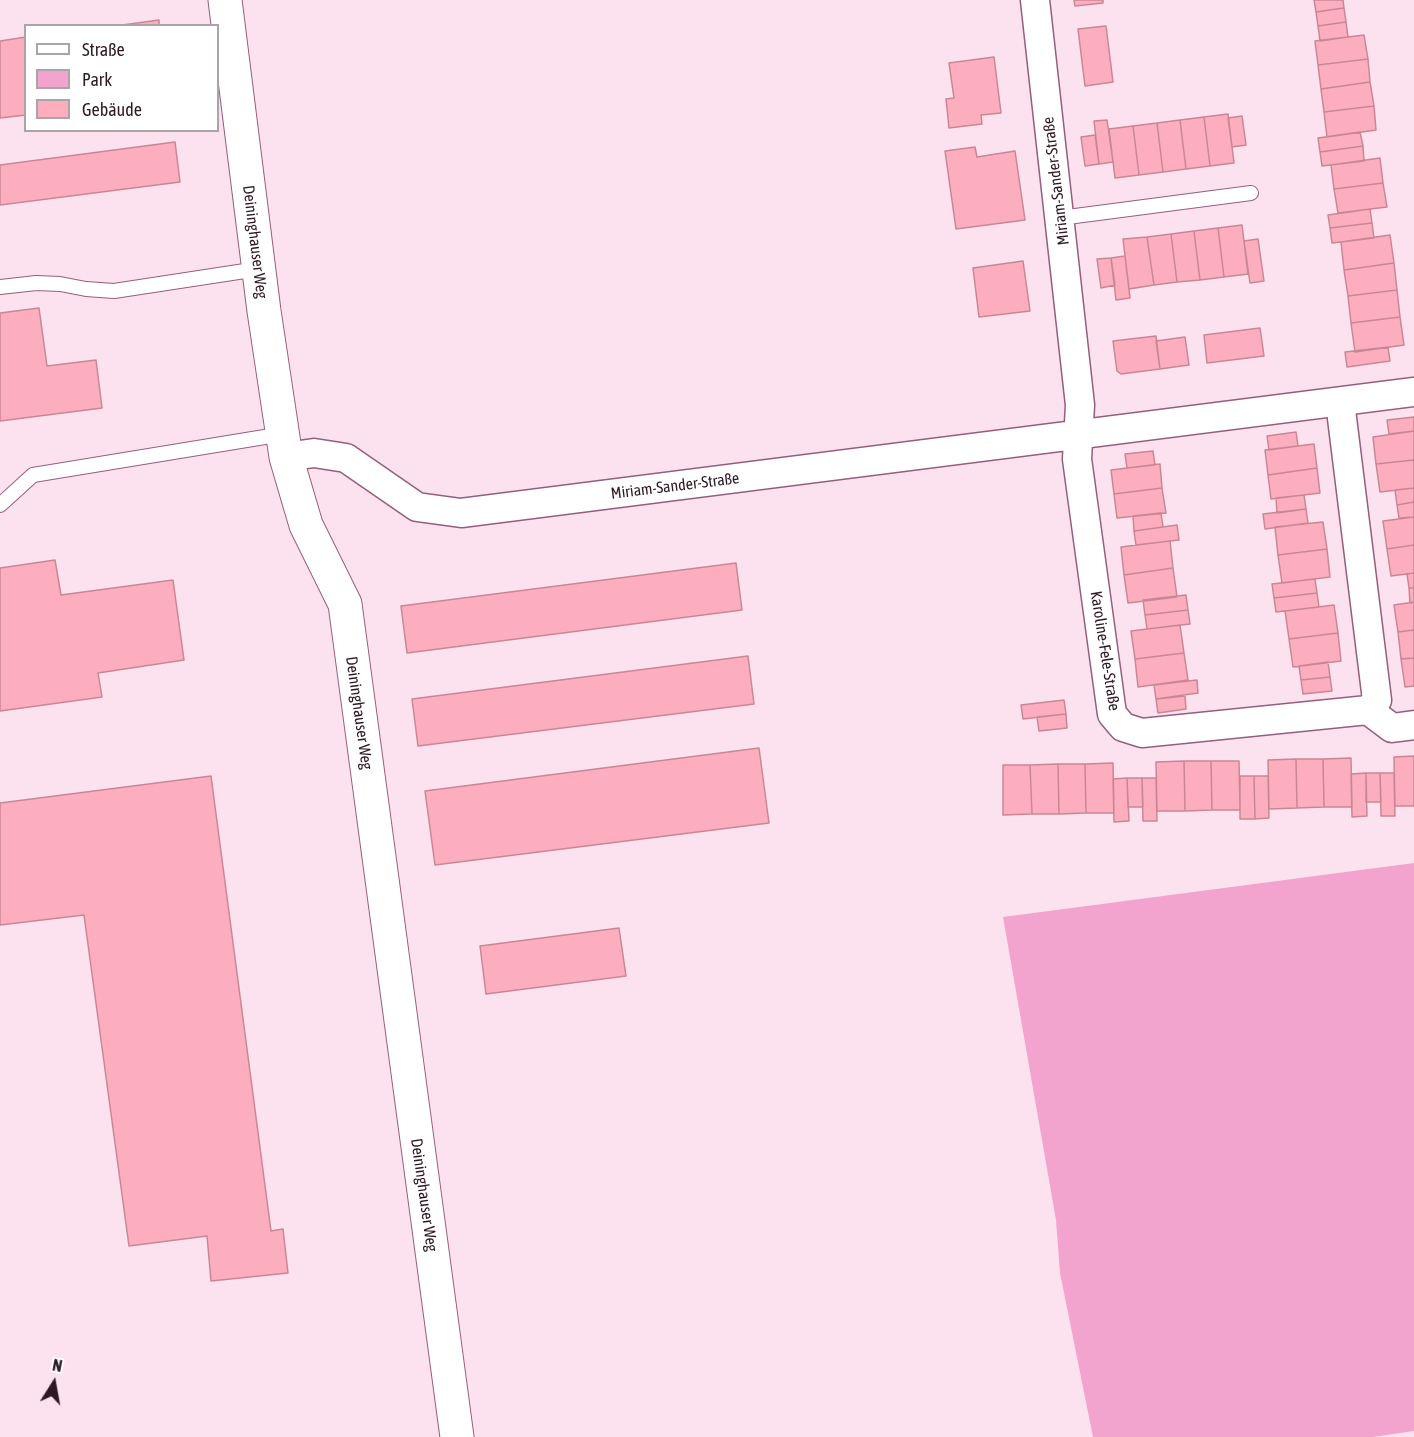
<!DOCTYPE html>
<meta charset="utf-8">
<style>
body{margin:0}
#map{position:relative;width:1414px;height:1437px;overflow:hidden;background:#fce2ef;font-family:"Asap Condensed",sans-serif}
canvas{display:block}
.legend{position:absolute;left:24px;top:24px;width:195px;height:108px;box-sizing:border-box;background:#fff;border:2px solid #aba3a7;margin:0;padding:8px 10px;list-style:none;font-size:18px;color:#2e1824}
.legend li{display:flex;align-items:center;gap:12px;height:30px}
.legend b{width:30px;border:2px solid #aba3a7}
.north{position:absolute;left:24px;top:1353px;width:60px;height:60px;-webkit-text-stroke:4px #fff;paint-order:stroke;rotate:11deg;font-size:16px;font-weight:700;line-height:24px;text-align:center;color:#2e1824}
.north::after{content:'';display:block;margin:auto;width:21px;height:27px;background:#2e1824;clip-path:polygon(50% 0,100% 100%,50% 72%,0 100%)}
</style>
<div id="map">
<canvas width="1414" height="1437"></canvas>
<ul class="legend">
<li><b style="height:8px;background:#fff"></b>Straße</li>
<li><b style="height:16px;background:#f2a4cf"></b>Park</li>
<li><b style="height:16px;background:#fdaebe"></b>Gebäude</li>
</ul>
<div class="north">N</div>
</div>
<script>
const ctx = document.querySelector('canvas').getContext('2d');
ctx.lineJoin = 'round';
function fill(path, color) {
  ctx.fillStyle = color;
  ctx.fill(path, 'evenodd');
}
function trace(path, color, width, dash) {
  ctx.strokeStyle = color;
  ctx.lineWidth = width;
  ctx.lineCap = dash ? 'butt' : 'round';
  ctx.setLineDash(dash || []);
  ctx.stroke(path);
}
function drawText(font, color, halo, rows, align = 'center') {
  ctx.font = font + ' "Asap Condensed",sans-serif';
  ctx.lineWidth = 5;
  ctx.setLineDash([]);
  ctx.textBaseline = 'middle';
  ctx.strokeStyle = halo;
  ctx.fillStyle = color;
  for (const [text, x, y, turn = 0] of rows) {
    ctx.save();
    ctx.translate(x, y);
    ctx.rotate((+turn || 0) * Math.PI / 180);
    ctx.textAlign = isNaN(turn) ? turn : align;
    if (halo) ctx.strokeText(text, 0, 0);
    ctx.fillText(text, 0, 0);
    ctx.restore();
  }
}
fill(new Path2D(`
 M1414,863V1431L1373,1437H1093L1060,1273L1056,1220L1003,917Z`), '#f2a4cf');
const building = new Path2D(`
 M1074,0H1103V3L1075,6Z
 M1314,0H1343L1344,8L1316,12Z
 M1344,8L1346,22L1318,26L1316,12Z
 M159,20V26H115Z
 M1346,22L1348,37L1320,41L1318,26Z
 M1106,26L1113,82L1085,86L1078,29Z
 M1364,35L1368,59L1318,65L1315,41Z
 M26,37V115L0,118V41Z
 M994,57L1001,113L981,115L982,124L949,128L946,99L954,98L949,63Z
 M1368,59L1370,82L1321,89L1318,65Z
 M1370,82L1374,106L1324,112L1321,89Z
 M1374,106L1376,130L1327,137L1324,112Z
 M1228,114L1234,163L1210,166L1204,117Z
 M1242,116L1246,145L1232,147L1228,118Z
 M1204,117L1210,166L1186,169L1180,120Z
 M1107,120L1113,162L1099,164L1094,121Z
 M1180,120L1186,169L1163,172L1157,123Z
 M1157,123L1163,172L1139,175L1133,126Z
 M1133,126L1139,175L1115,178L1109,129Z
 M1360,132L1363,146L1320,152L1318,138Z
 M1095,135L1099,164L1085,166L1081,137Z
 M175,142L180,182L0,205V165Z
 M1363,146L1364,161L1322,166L1320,152Z
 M975,147L977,157L1015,151L1025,220L956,229L945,151Z
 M1380,158L1383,183L1334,189L1331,165Z
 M1383,183L1387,207L1338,213L1334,189Z
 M1370,209L1372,223L1330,228L1328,215Z
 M1372,223L1374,238L1332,243L1330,228Z
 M1242,225L1248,274L1224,277L1218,228Z
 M1218,228L1224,277L1200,280L1194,231Z
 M1194,231L1200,280L1177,282L1171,234Z
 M1171,234L1177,282L1154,285L1147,237Z
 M1390,235L1394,263L1344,270L1341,242Z
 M1147,237L1154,285L1129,289L1123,239Z
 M1258,239L1264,281L1250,283L1244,241Z
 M1125,256L1130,298L1116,300L1111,258Z
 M1111,258L1115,285L1101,288L1097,259Z
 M1023,261L1030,311L979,317L973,268Z
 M1394,263L1397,290L1348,296L1344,270Z
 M1397,290L1400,317L1351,323L1348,296Z
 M39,308L47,366L96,360L102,408L0,421V313Z
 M1400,317L1404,345L1355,352L1351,323Z
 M1260,328L1264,356L1207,363L1204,335Z
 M1156,336L1160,369L1121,374L1117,371L1113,341Z
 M1185,337L1189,365L1160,369L1156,341Z
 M1388,347L1390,361L1347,367L1345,352Z
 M1414,417V431L1389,434L1387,420Z
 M1414,431V460L1376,464L1373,437Z
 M1296,432L1298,446L1269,450L1267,436Z
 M1314,444L1317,468L1268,475L1265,450Z
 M1153,451L1155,465L1127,468L1125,454Z
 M1414,460V488L1380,492L1376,464Z
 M1160,464L1162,488L1114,494L1111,470Z
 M1317,468L1320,493L1271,499L1268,475Z
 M1162,488L1166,513L1117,518L1114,494Z
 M1414,488V502L1397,505L1395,490Z
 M1304,495L1306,509L1277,513L1276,498Z
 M1414,502V517L1399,518L1397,505Z
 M1306,509L1308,523L1265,529L1263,514Z
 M1161,513L1163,527L1134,531L1133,516Z
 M1414,517V545L1387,549L1383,521Z
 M1323,522L1327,549L1278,555L1275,527Z
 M1177,525L1179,540L1136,545L1134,531Z
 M1170,541L1173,568L1124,575L1121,547Z
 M1414,545V573L1391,576L1387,549Z
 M1327,549L1330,577L1282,583L1278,555Z
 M55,560L61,595L173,580L184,660L98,673L102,697L0,711V568Z
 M736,563L742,610L407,653L401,606Z
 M1173,568L1177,597L1128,603L1124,575Z
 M1414,573V588H1409L1407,574Z
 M1315,579L1317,593L1274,598L1272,584Z
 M1409,588H1414V602L1410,603Z
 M1317,593L1319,607L1276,612L1274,598Z
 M1186,595L1188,610L1145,615L1143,600Z
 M1414,602V630L1398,632L1394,605Z
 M1334,605L1338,633L1289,639L1285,611Z
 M1188,610L1190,624L1147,629L1145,615Z
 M1180,625L1184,653L1135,659L1131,631Z
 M1414,630V658L1401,659L1398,632Z
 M1338,633L1341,661L1293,667L1289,639Z
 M1184,653L1188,680L1138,687L1135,659Z
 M748,656L754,704L418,746L412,699Z
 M1414,658V686L1405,687L1401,659Z
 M1328,662L1330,677L1301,680L1299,666Z
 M1330,677L1332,691L1303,694L1301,680Z
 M1197,680L1198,693L1156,699L1154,685Z
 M1185,696L1186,709L1158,713L1156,699Z
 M1064,700L1066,714L1023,719L1021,705Z
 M1066,714L1067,728L1039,731L1037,717Z
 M759,748L769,823L435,865L425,791Z
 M1414,756V806H1395L1394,757Z
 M1351,758L1352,807H1324L1323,759Z
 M1296,759H1323L1324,807L1297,808Z
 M1296,759L1297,808L1269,809L1268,760Z
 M1184,761H1211L1212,810L1185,811Z
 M1184,761L1185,811H1157L1156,762Z
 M1211,761H1239L1240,810H1212Z
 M1113,763L1114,813H1086L1085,764Z
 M1058,764H1085L1086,813L1059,814Z
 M1058,764L1059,814H1032L1030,765Z
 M1003,765H1030L1032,814L1003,815Z
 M1366,773H1380L1381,802H1366Z
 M1366,773L1367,816L1352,817L1351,774Z
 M1380,773H1394L1395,816H1381Z
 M211,776L271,1231L283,1229L288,1273L211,1281L207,1236L129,1246L84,915L0,925V803Z
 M1240,776H1254L1255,819H1240Z
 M1254,776H1268L1269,818L1255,819Z
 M1127,778H1142L1143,807H1128Z
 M1127,778L1129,821L1114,822L1113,779Z
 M1142,778H1156L1157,821H1143Z
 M619,928L626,976L486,994L480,946Z`);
fill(building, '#fdaebe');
trace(building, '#c98795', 1.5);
const service = new Path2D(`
 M1060,218L1251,193
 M0,287L36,283L60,284L86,289L114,291L258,269
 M0,505L33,475L283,434`);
const minor = new Path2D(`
 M1035,0L1080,405L1077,459L1112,714L1123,727L1142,733L1368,710L1377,700L1340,402
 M286,457L314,453L346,458L417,507L461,513L1414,392
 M1368,710L1392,728L1414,725`);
const tertiary = new Path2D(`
 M225,0L264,311L286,457L306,525L345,604L457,1437`);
trace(service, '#965e7d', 16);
trace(minor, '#965e7d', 31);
trace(tertiary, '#965e7d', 35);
trace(service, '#fff', 14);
trace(minor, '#fff', 28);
trace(tertiary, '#fff', 33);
drawText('16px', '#2e1824', '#fff', [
 ["Miriam-Sander-Straße",1056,181,-97],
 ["Deininghauser Weg",255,242,83],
 ["Miriam-Sander-Straße",675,486,-7],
 ["Karoline-Fele-Straße",1105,651,81],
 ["Deininghauser Weg",359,713,82],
 ["Deininghauser Weg",424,1195,82]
]);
</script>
